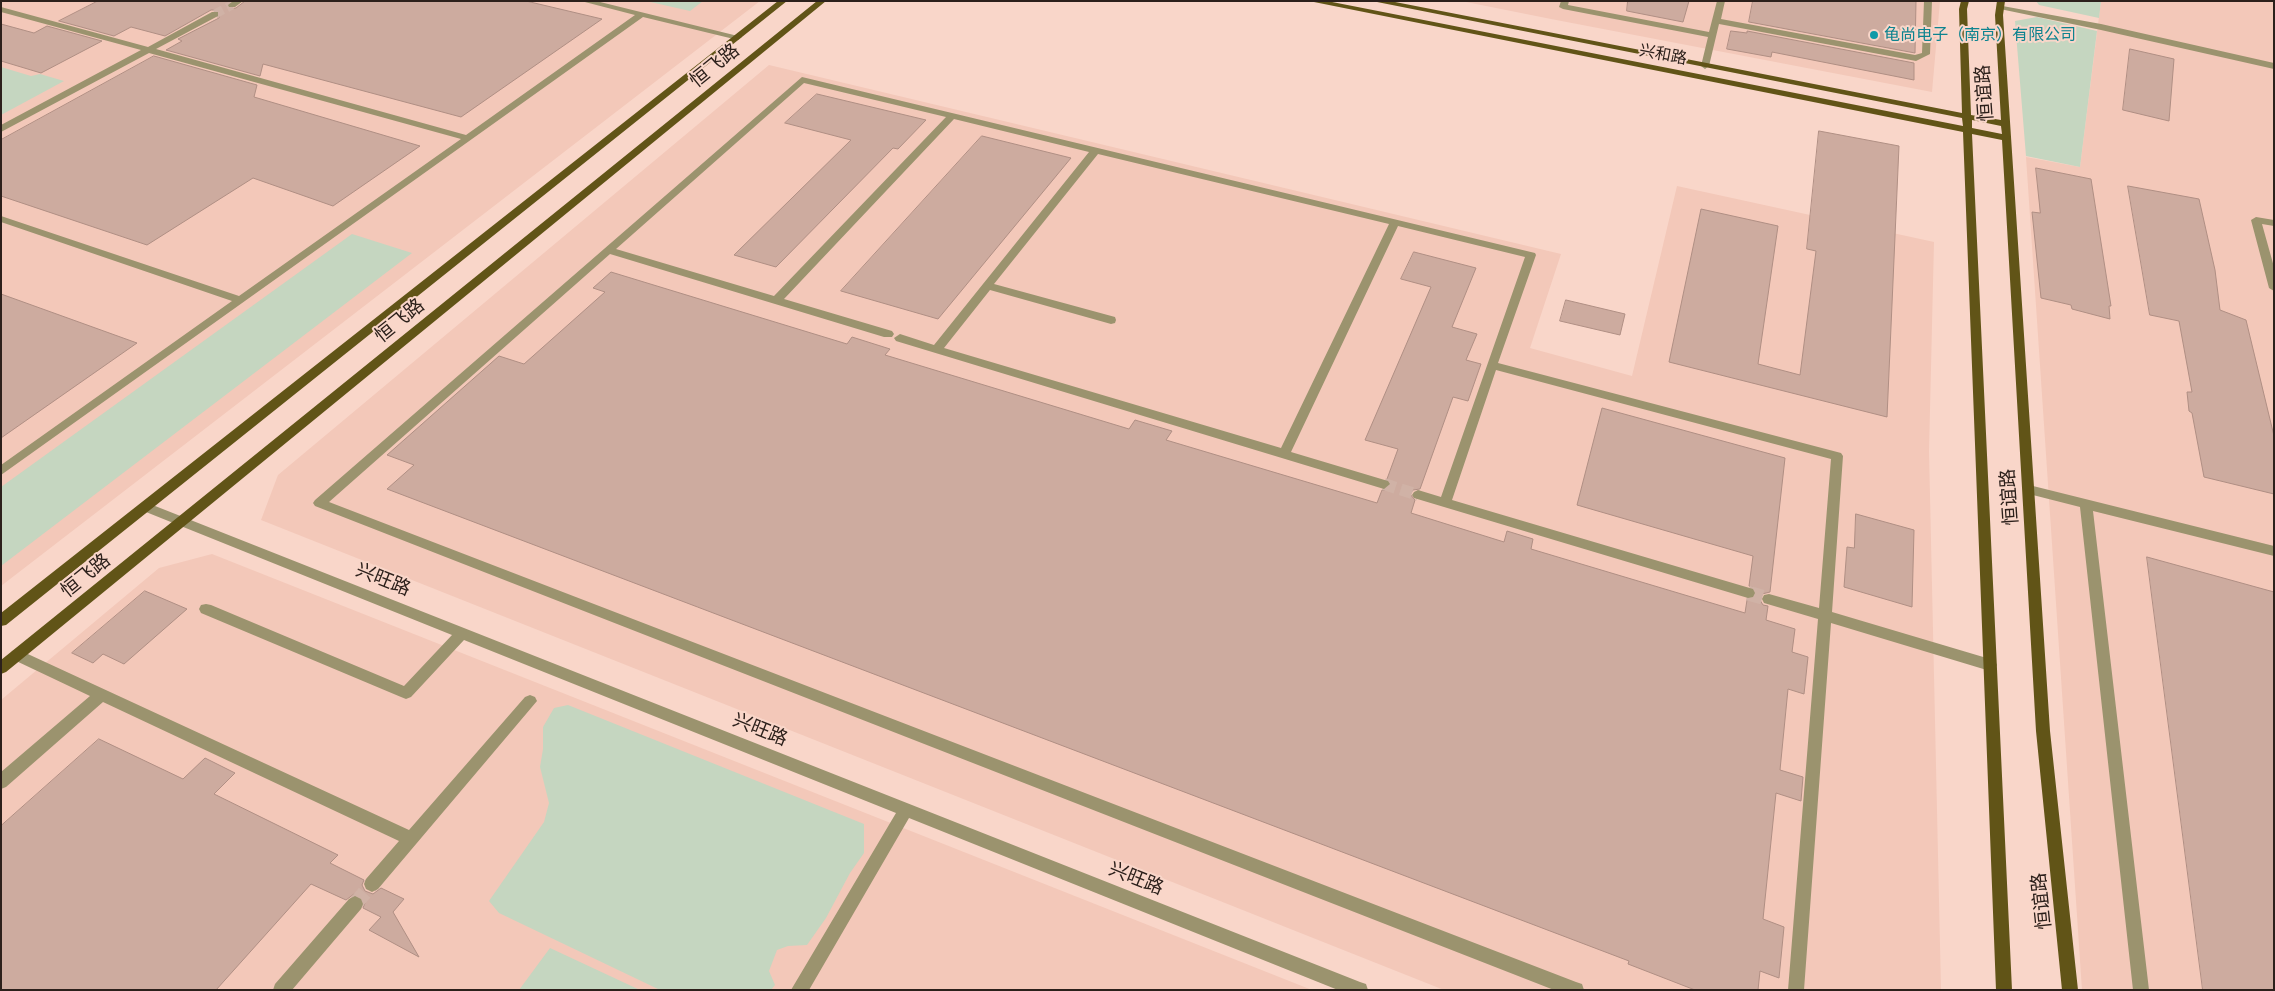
<!DOCTYPE html>
<meta charset="utf-8">
<style>
body{margin:0}
#map{position:relative;width:2275px;height:991px;overflow:hidden;background:#f9d6c9;font-family:"PT Sans Narrow",sans-serif}
canvas{display:block}
.frame{position:absolute;inset:0;border:2px solid #2c201b;pointer-events:none}
</style>
<div id="map">
<canvas width="2275" height="991"></canvas>
<div class="frame"></div>
</div>
<script>
const ctx = document.querySelector('canvas').getContext('2d');
ctx.lineJoin = 'round';
function fill(path, color) {
  ctx.fillStyle = color;
  ctx.fill(path, 'evenodd');
}
function trace(path, color, width, dash) {
  ctx.strokeStyle = color;
  ctx.lineWidth = width;
  ctx.lineCap = dash ? 'butt' : 'round';
  ctx.setLineDash(dash || []);
  ctx.stroke(path);
}
function drawText(font, color, halo, rows, align = 'center') {
  ctx.font = font + ' "PT Sans Narrow","Noto Sans SC",sans-serif';
  ctx.lineWidth = 4;
  ctx.setLineDash([]);
  ctx.textBaseline = 'middle';
  ctx.strokeStyle = halo;
  ctx.fillStyle = color;
  for (const [text, x, y, turn = 0] of rows) {
    ctx.save();
    ctx.translate(x, y);
    ctx.rotate((+turn || 0) * Math.PI / 180);
    ctx.textAlign = isNaN(turn) ? turn : align;
    if (halo) ctx.strokeText(text, 0, 0);
    ctx.fillText(text, 0, 0);
    ctx.restore();
  }
}
fill(new Path2D(`
 M1,1H760L1,586Z
 M1461,1H1940L1932,92L1551,19Z
 M2101,1H2274V990H2082L2026,157L2080,167Z
 M769,65L1561,254L1530,348L1632,376L1677,186L1934,242L1929,451L1941,990H1444L261,520L278,475Z
 M212,554L1312,990H1V700L159,568Z`), '#f3c8b9');
fill(new Path2D(`
 M646,1H703L690,11Z
 M2036,1H2101L2099,18L2039,5Z
 M2037,17L2097,31L2080,167L2026,156L2015,21Z
 M1,67L31,76L40,74L64,81L1,115Z
 M352,234L412,253L1,566V487Z
 M568,705L864,824V853L850,873L826,918L807,945L788,946L777,950L769,971L775,985L771,990H660L499,913L489,901L544,822L549,803L540,767L543,749V727L554,708Z
 M550,948L640,990H519Z`), '#c5d6c0');
const building = new Path2D(`
 M98,1H230L226,5L229,9L236,8L245,1H526L602,19L461,117L263,64L260,76L166,50L182,41L178,39L219,18L220,12L218,10H211L165,36L131,27L114,36L59,21Z
 M1628,1H1689L1683,22L1627,11Z
 M1753,1H1916L1915,53L1749,22Z
 M1,24L34,33L47,26L102,41L41,73L1,61Z
 M1731,31L1747,33V31L1914,63V80L1772,52L1771,57L1727,49Z
 M2130,49L2174,59L2169,121L2123,110Z
 M154,56L257,85L254,97L420,146L333,206L253,178L147,245L1,196V140Z
 M817,94L926,120L898,149L893,148L776,267L734,255L851,140L785,123Z
 M1819,131L1899,146L1887,417L1669,362L1701,209L1778,226L1758,364L1800,375L1816,251L1807,249Z
 M982,136L1071,158L938,319L841,291Z
 M2036,168L2091,179L2111,306H2109L2110,319L2072,309L2071,305L2041,298L2032,212L2040,213Z
 M2128,186L2199,199L2215,270L2220,310L2246,320L2274,436V494L2204,477L2192,413L2189,411L2187,392H2192L2179,321L2150,315Z
 M1414,252L1476,268L1452,327L1477,334L1466,360L1481,364L1468,401L1453,397L1420,489L1413,490L1410,494L1415,500L1411,513L1504,542L1507,531L1533,539L1531,549L1745,613L1747,600L1753,599L1757,594L1755,588L1749,586L1753,556L1577,505L1602,408L1785,458L1770,592L1762,594L1760,600L1763,605L1768,606L1766,620L1795,629L1792,652L1808,657L1804,694L1788,689L1780,770L1803,777L1801,801L1776,793L1763,919L1784,927L1779,978L1760,971L1758,990H1695L1628,964L1629,961L387,489L414,465L387,455L499,356L524,364L605,292L593,288L611,272L847,344L852,337L890,349L885,355L1129,429L1135,420L1172,431L1166,440L1377,503L1382,490H1385L1392,484L1387,479L1398,449L1365,440L1431,287L1401,279Z
 M1,294L137,343L1,438Z
 M1566,300L1625,314L1620,335L1560,321Z
 M1856,514L1914,530L1912,607L1844,587L1847,547L1854,548Z
 M2147,557L2274,592V990H2203Z
 M145,591L187,609L124,664L103,654L93,663L72,653Z
 M99,739L183,779L205,758L235,773L214,794L338,855L330,863L364,880L362,885L365,891L373,894L381,888L404,899L393,912L419,957L369,930L381,917L363,908L365,903L362,897L354,894L346,900L311,884L216,990H1V826Z`);
fill(building, '#cdab9f');
trace(building, '#b08f84', 1);
trace(new Path2D(`
 M215,14L232,5`), '#d0b2a6', 9, [9, 4.5]);
trace(new Path2D(`
 M1384,484L1418,495`), '#d0b2a6', 12, [12, 5.5]);
trace(new Path2D(`
 M1748,593L1769,599
 M355,904L372,884`), '#d0b2a6', 15, [15, 8]);
fill(new Path2D(`
 M233,1H243L235,7H229L228,5Z
 M581,1H596L742,37L738,40L643,17L1,475V465L232,301L1,222V216L239,296L461,139L149,53L1,132V125L141,50L1,12V7L148,47L212,12H218V16L156,49L466,135L635,15Z
 M1561,1H1569L1568,5L1709,32L1717,1H1725L1721,19L1915,55L1922,53L1924,1H1932L1930,54L1916,61L1719,24L1709,66L1705,69L1701,66L1708,37L1563,9L1559,7Z
 M1997,5L2101,24L2274,63V69L2101,30L2000,9H1997Z
 M802,77L1535,253L1536,255L1498,363L1841,453L1843,456L1832,612L1990,659L1995,661L1997,665L1995,669L1990,671L1831,623L1804,990H1788L1818,619L1764,603L1762,599L1764,595L1769,594L1819,608L1831,459L1496,370L1452,500L1753,589L1755,593L1753,597L1748,598L1414,498L1412,495L1414,492L1418,490L1441,497L1525,257L1398,226L1291,452L1388,481L1390,484L1384,489L896,341L894,338L900,334L934,345L1089,152L954,119L784,299L892,331L894,334L892,337H884L610,254L329,502L1576,982L1582,984L1584,990H1554L315,506L313,503L315,500ZM804,83L946,117L774,296L616,249ZM1098,154L1389,224L1281,448L944,348L990,290L1111,324L1115,323L1116,320L1115,317L994,284Z
 M2256,217L2274,220V226L2262,224L2274,267V291L2269,288L2251,220Z
 M2029,485L2274,546V556L2093,511L2149,990H2133L2080,507L2025,493L2023,490L2025,487Z
 M145,502L1360,982L1366,984L1368,990H1338L909,818L809,990H791L896,813L464,640L411,697L406,699L401,697L201,613L199,609L201,605L206,604L211,605L404,686L452,635L141,510L139,507L141,504Z
 M17,649L409,830L525,697L530,695L535,697L537,701L378,889L372,892L366,889L364,884L366,879L399,841L103,702L6,787L1,789V772L90,696L12,659L10,655L12,651Z
 M355,896L361,899L363,904L361,909L292,990H273L275,984L349,899Z`), '#9b936e');
fill(new Path2D(`
 M778,1H787L6,625L1,626V613Z
 M817,1H826L6,672L1,674V660Z
 M1309,1H1327L1963,126L1962,118L1372,1H1390L1962,113L1959,9L1961,1H1969L1967,9L1971,115L2001,120L1995,15L1997,1H2005L2003,15L2050,731L2078,990H2062L2036,731L2002,140L1972,134L2012,990H1996L1963,132ZM1972,120L2001,126L2002,134L1972,128Z`), '#615417');
for (const [x, y, r, color] of [
 [1874,35,5,"#0f9aa8"]
]) {
  const dot = new Path2D();
  dot.arc(x, y, r, 0, 2 * Math.PI);
  ctx.fillStyle = color;
  ctx.fill(dot);
  trace(dot, '#f9d6c9', 2);
}
drawText('16px', '#0d838f', '#f9d6c9', [
 ["龟尚电子（南京）有限公司",1884,35]
], 'left');
drawText('16px', '#2c201b', '#f9d6c9', [
 ["兴和路",1663,55,11]
]);
drawText('19px', '#2c201b', '#f9d6c9', [
 ["恒飞路",715,66,-39],
 ["恒谊路",1985,93,-94],
 ["恒飞路",400,321,-39],
 ["恒谊路",2010,497,-94],
 ["恒飞路",86,576,-39],
 ["兴旺路",383,580,22],
 ["兴旺路",760,730,22],
 ["兴旺路",1136,879,22],
 ["恒谊路",2042,901,-96]
]);
</script>
